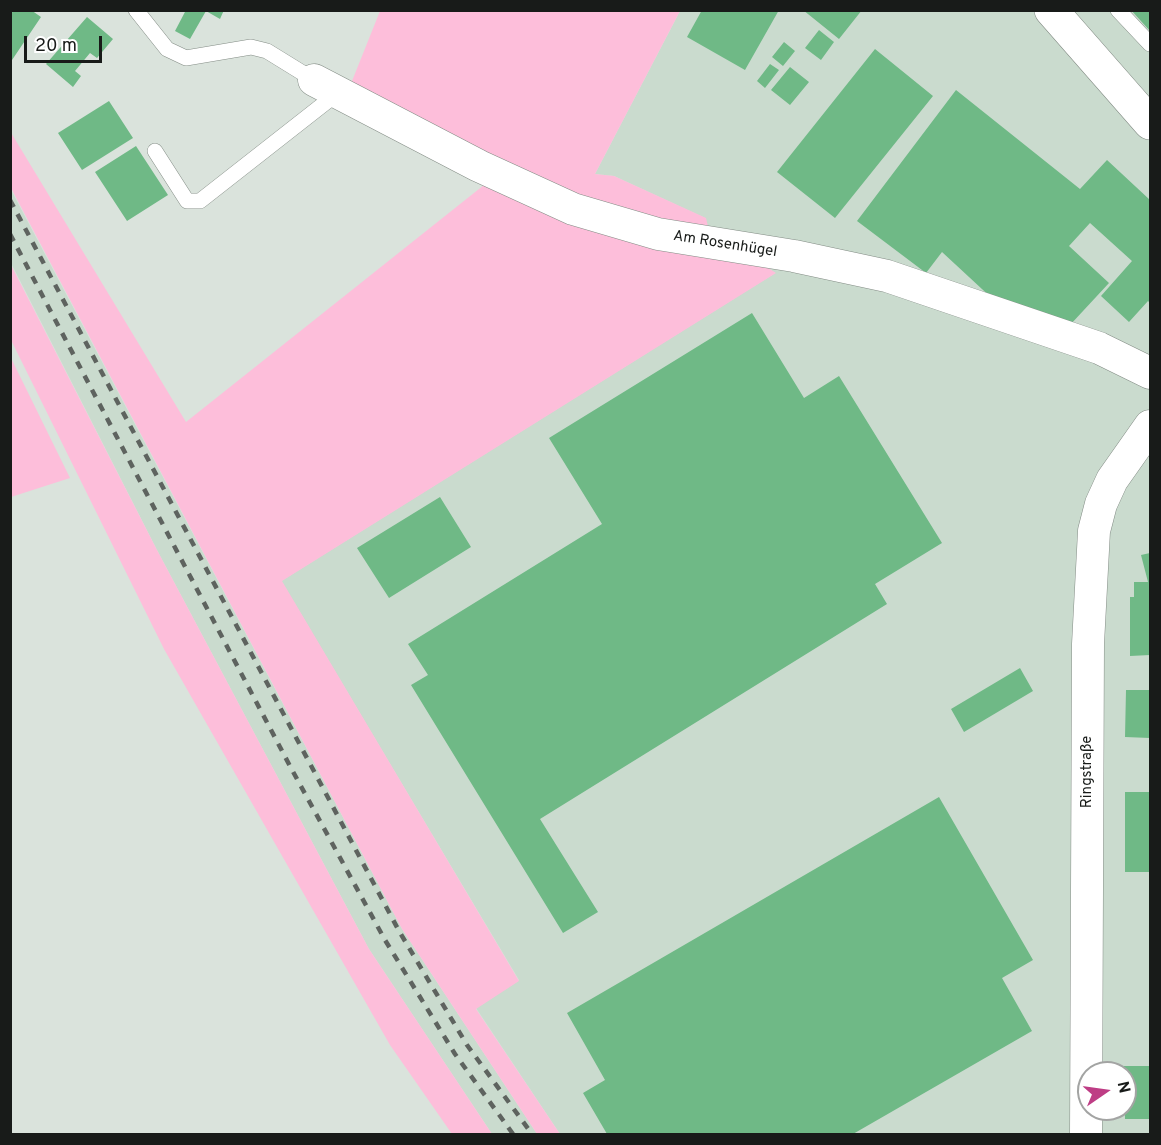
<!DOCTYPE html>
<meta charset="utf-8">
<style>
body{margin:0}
#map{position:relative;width:1161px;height:1145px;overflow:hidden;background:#dae3dc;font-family:Overpass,sans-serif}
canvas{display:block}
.frame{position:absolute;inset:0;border:12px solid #181b19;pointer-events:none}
.north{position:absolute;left:1077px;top:1061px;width:60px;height:60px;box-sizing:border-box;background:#fff;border:2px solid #a3a4a3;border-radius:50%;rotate:77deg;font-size:16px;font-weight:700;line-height:24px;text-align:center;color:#181b19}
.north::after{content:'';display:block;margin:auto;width:21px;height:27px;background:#be3d85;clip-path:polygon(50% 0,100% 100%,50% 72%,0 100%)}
.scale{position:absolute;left:24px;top:36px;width:78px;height:27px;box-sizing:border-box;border:3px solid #181b19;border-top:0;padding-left:8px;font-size:18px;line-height:21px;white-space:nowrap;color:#181b19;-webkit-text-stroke:4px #fff;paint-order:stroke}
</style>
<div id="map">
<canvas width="1161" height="1145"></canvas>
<div class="frame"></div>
<div class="north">N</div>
<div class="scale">20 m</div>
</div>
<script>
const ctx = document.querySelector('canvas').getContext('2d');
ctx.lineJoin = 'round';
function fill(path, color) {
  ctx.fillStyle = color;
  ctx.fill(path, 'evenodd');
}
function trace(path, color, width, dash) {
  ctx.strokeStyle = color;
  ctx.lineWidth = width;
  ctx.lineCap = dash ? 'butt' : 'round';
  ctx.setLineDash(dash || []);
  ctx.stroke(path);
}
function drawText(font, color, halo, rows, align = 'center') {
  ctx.font = font + ' Overpass,sans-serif';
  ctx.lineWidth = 4.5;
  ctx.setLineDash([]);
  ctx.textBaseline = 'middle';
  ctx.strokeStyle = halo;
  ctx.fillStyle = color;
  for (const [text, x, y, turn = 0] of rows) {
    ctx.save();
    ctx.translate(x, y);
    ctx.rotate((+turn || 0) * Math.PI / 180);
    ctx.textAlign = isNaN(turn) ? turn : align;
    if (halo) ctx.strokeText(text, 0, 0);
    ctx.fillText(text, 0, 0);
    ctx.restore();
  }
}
fill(new Path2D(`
 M680,11H1150V1134H560L476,1008L519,980L281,581L775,273L709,231L705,218L614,176L595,174ZM1089,1073H1125V1109H1089Z
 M10,188L402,929L537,1134H492L369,949L157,550L11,263Z`), '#cadbce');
fill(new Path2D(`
 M380,11H680L595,174L614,176L706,218L709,231L776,273L282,581L519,981L476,1009L560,1134H537L402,929L11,188L10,131L186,422L484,185L348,91Z
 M10,263L157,550L369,949L492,1134H452L390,1045L164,649L11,340Z
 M10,356L70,478L11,497H10Z`), '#fdbeda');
fill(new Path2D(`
 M14,10H31L41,17L10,63V15Z
 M186,10H224L220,19L206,11L190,39L175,31Z
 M702,10H779L745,70L687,37Z
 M803,10H862L839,39Z
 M1131,10H1150V31Z
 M87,17L113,39L97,58L90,53L75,71L81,76L73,87L46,64Z
 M819,30L834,42L821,60L805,48Z
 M784,42L795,51L783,66L772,57Z
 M875,49L933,96L835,218L777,172Z
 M770,64L779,70L765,88L757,81Z
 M790,67L809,82L790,105L771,90Z
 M956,90L1080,189L1107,160L1150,200V303L1148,301L1129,322L1101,296L1132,261L1090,223L1069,246L1109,283L1070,325L996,302L942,252L926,273L857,221Z
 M109,101L133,138L82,170L58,133Z
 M136,146L168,195L127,221L95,172Z
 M752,313L804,398L839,376L942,543L875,584L887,604L540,819L598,912L563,933L411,685L428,675L408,644L602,524L549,438Z
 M440,497L471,547L389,598L357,548Z
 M1150,553V655L1130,656V597H1134V582H1148L1141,555Z
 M1020,668L1033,691L964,732L951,709Z
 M1126,690H1150V738L1125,737Z
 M1125,792H1150V872H1125Z
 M939,797L1033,960L1002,978L1032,1031L853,1134H607L583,1093L605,1080L567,1013Z
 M1124,1066H1150V1119H1125Z`), '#6fb986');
const lane = new Path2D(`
 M136,10L167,49L186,58L251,47L267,51L314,80
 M1118,10L1150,44
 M155,151L187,201H200L339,92`);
const street = new Path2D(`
 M314,80L479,166L573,209L658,234L794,256L887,276L1099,348L1150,373
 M1086,1134L1088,644L1094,531L1101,504L1112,480L1150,426`);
const secondary = new Path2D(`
 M1051,10L1150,123`);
trace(lane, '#838c85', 16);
trace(street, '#838c85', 33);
trace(secondary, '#838c85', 34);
trace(lane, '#fff', 15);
trace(street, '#fff', 32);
trace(secondary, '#fff', 33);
trace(new Path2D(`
 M10,200L399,931L467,1045L532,1134
 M10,234L291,768L385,940L455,1054L513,1134`), '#5e635f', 4.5, [8, 8]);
drawText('15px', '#181b19', '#fff', [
 ["Am Rosenhügel",725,245,9],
 ["Ringstraße",1088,772,-90]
]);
</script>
